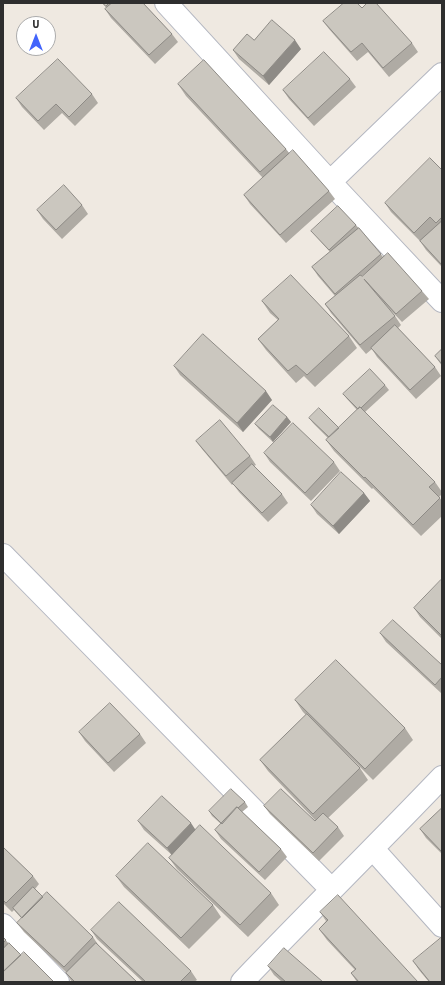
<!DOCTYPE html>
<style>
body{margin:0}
#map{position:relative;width:445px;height:985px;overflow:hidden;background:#efe9e1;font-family:"Source Sans 3",sans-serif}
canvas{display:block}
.frame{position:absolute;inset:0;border:4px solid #2e2e2e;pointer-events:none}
.north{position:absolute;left:16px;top:16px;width:40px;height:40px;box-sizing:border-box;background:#fff;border:1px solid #ababab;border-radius:50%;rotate:0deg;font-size:11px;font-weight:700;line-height:16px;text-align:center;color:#2e2e2e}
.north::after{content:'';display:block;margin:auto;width:14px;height:18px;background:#4264fb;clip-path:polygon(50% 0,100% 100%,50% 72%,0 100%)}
</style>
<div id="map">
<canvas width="445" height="985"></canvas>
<div class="frame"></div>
<div class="north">U</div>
</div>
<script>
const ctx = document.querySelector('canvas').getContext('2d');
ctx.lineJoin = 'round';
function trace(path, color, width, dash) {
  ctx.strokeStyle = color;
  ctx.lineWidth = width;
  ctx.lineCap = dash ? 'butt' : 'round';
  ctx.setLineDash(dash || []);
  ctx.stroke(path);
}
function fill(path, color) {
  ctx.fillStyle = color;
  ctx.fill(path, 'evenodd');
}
const minor = new Path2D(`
 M166,3L330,182L442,301
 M330,182L442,74
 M3,555L331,889
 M373,849L442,926
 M3,925L58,982
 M242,982C308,913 376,846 442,777`);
trace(minor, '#b4b7c1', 24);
trace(minor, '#fff', 22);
fill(new Path2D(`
 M102,3H143L172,34L178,42L155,64L111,18L105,9L107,8Z
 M362,8L412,43L418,52L389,77L368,52L357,61L329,29L323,21Z
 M254,40L301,49L269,85L239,59L233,50Z
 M350,79L356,87L314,126L289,99L283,90Z
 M178,84L286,149L290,154L329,191L335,199L286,243L250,204L244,195L263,178L186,96Z
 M92,94L98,103L75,126L62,113L44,130L22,107L16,98Z
 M442,170V267L426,250L420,241L436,226L420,241L391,212L385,203Z
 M82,205L88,214L62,239L43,219L37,210Z
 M356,225L383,257L422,291L429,299L402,322L381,300L395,316L401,325L398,328L435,367L441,376L416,399L377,357L372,349L366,354L331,313L325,304L335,296L318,276L312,267L330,252L315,235L311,231Z
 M262,301L349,336L357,348L315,387L304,376L296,383L266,350L258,339L278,320L270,313Z
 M442,349V366L435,356Z
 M174,366L272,400L243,432L180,375Z
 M385,385L389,390L365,412L435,482L442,492V494L439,497L442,501V516L421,536L373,488L372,489L334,451L326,440L328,438L313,423L309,418L339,428L357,410L347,399L343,394Z
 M287,417L291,422L273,442L259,429L255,424Z
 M196,441L250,456L256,465L254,466L282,494L288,503L268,522L239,492L233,484L232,485L202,449Z
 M264,453L334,462L340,471L311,501L270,462Z
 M364,493L370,501L339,534L317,514L311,505Z
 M442,581V639L420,617L414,608Z
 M380,633L442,665V692L441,693L386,642Z
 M295,700L405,728L413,740L373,780L343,750L360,768L368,780L328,818L338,827L344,836L319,861L270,814L264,806L315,821V820L268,771L260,760L306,715L303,712Z
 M79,732L140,734L146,743L114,772L85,741Z
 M245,802L248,807L242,812L281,849L287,857L265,880L221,839L215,830L221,824L212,816L209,811Z
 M442,808V854L426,838L420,829Z
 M138,821L196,830L271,893L279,905L248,937L177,869L169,858L172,855L144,830Z
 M3,847L33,876L39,884L35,889L43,897L93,937L99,946L137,982H72L66,973V972L24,932L17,923L22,919L14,910L12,912L3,903Z
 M116,876L213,905L221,917L189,949L124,887Z
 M320,912L418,982H357L351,973L355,970L327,940L319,929L326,921Z
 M91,930L191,971L197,980L194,982H143L97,939Z
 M3,937L9,944L21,955L3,982Z
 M413,961L442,982H429L419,970Z
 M268,966L323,982H282L274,975Z`), '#afaba4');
fill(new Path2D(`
 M295,40L301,49L269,85L263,76Z
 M266,391L272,400L243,432L237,423Z
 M287,417L291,422L273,442L270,437Z
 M364,493L370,501L339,534L333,526Z
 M191,823L197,832L173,857L167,848Z`), '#8e8b86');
const building = new Path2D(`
 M103,3H109L106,6Z
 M112,3H143L172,34L149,55L105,9Z
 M344,3H357L362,8L367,3H376L412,43L383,68L362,43L351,52L323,21Z
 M272,20L295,40L263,76L233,50L247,34L254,40Z
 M324,52L350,79L308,118L283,90Z
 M58,59L92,94L69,117L56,104L38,121L16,98Z
 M204,60L286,149L260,172L178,84Z
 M293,150L329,191L280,235L244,195Z
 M430,158L442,170V217L436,223L430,217L414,233L385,203Z
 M64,185L82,205L56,230L37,210Z
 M338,206L356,225L329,250L311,231Z
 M442,221V265L420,241Z
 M359,228L381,254L335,294L312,267Z
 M388,253L422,291L396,314L364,279L395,316L360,345L325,304L360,275L362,276Z
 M291,275L349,336L307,375L296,365L288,371L258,339L279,319L262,301Z
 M395,325L435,367L410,390L371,348Z
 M203,334L266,391L237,423L174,366Z
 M442,349V364L435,356Z
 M370,369L385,385L361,408L360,407L358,409L343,394Z
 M273,405L287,417L270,437L255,424Z
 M360,407L435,482L429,487L440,498L413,525L365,477L364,478L326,440Z
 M319,408L339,428L329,437L309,418Z
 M220,420L250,456L226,476L196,441Z
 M293,423L334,462L305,493L264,453Z
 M252,464L282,494L262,513L232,483Z
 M341,472L364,493L333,526L311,505Z
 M441,580L442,581V636L414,608Z
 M393,620L442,665V677L435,685L380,633Z
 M336,660L405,728L365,769L295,700Z
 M110,703L140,734L108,763L79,732Z
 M307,714L360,768L313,814L260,760Z
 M231,789L245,802L238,808L237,807L222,824L209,811Z
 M281,789L315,821L323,813L338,827L313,853L264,806Z
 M162,796L191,823L167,848L138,821Z
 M237,807L281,849L259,872L215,830Z
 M442,808V852L420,829Z
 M200,825L271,893L240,925L169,858Z
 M148,843L213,905L181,938L116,876Z
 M3,847L33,876L6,903L3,900Z
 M33,887L43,897L22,918L13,908Z
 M47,892L93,937L64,967L17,923Z
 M338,895L418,982H359L351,973L356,969L319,929L328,920L320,912Z
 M119,902L191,971L180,982H146L91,930Z
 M3,937L6,940L3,943Z
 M442,937V982H430L413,961Z
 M9,943L21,955L3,972V949Z
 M96,943L137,982H75L66,973Z
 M284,948L323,982H286L268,966Z
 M24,952L54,982H3V972Z`);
fill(building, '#cbc7bf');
trace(building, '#8e8b86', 1);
</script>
